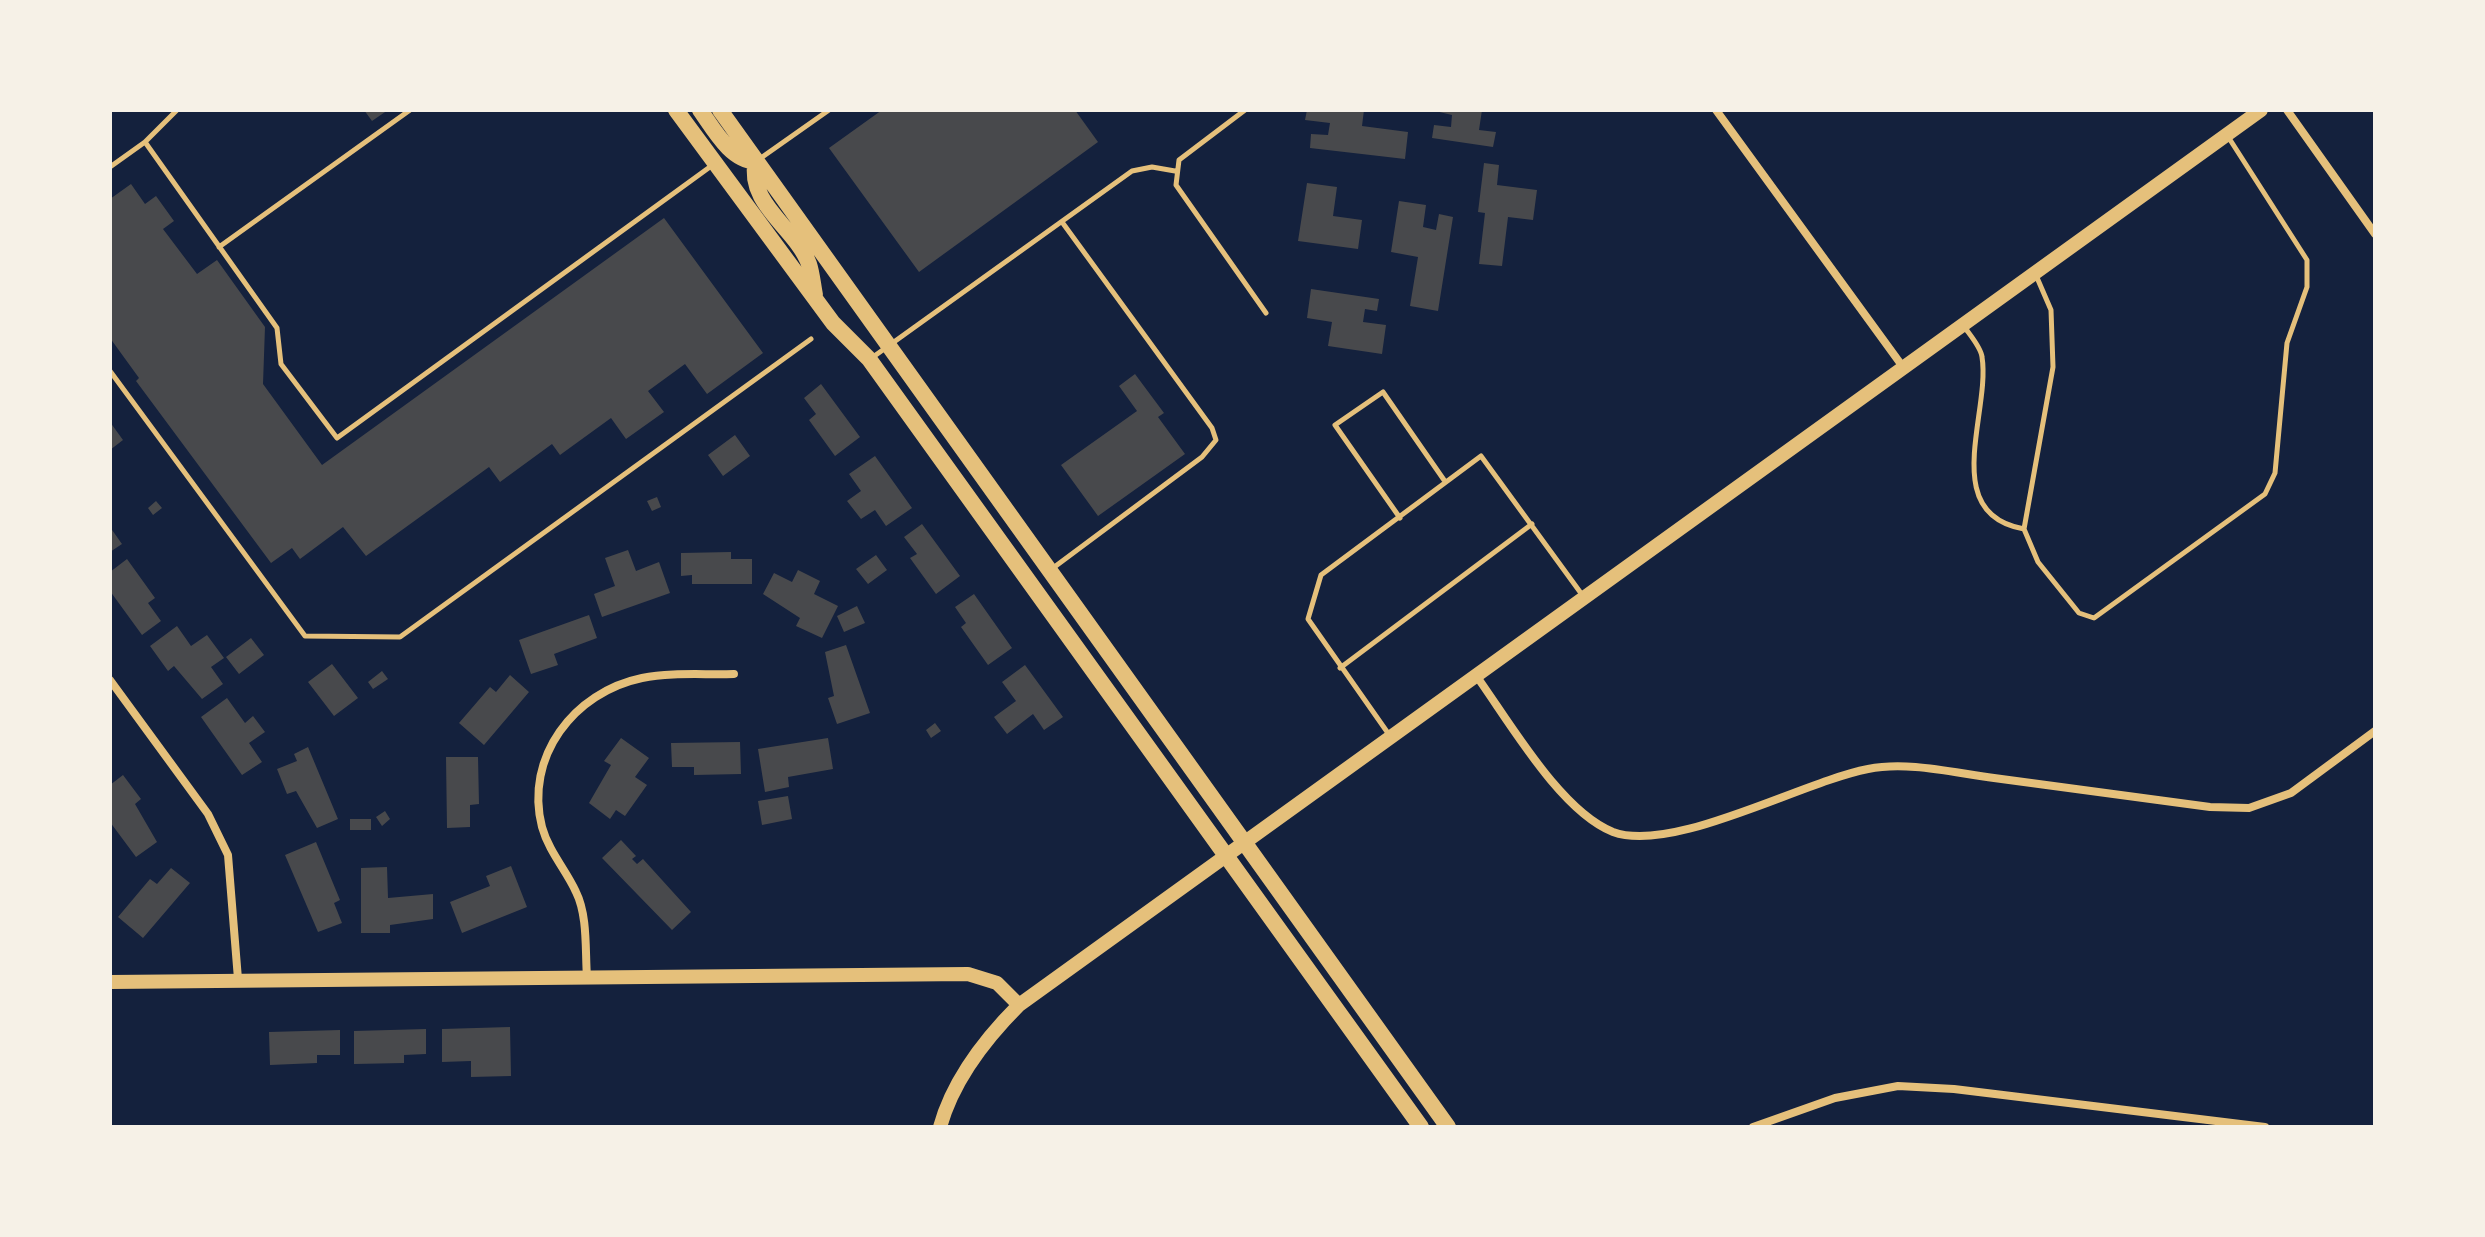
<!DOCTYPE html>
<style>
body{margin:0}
#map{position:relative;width:2485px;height:1237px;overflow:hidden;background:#14213d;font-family:"Varela Round",sans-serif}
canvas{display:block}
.frame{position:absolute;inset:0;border:112px solid #f6f1e7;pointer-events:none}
</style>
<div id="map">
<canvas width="2485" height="1237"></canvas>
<div class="frame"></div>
</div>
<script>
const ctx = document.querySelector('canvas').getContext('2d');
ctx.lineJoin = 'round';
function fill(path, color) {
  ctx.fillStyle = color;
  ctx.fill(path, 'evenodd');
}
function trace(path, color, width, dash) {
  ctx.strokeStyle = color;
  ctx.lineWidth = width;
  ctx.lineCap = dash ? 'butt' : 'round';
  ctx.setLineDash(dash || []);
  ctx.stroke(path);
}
fill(new Path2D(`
 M364,110H388L372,121Z
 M882,110H1075L1098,142L919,272L829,148Z
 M1307,110H1364L1362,126L1408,132L1405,159L1310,148L1311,134L1328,135L1330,123L1305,120Z
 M1431,110H1482L1479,130L1496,132L1493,147L1432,138L1434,125L1451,127L1452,115Z
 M1484,163L1499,165L1497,185L1537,190L1533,220L1508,217L1502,266L1479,264L1485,213L1478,212Z
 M1307,183L1337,187L1333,216L1362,220L1358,249L1298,241Z
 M131,184L145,204L156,196L174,221L163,229L197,274L217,260L265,327L263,384L322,465L664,218L763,353L707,394L685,364L648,391L664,412L626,439L611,418L560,455L552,444L500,482L489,467L366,556L343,527L300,559L292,548L271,563L136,381L139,378L110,338V199Z
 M1399,201L1426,205L1423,227L1436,230L1439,214L1453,217L1438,311L1410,306L1418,257L1391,252Z
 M1311,289L1379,299L1377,311L1365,309L1363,322L1386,325L1382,354L1328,346L1332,322L1307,318Z
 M1135,374L1164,413L1158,417L1185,454L1098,516L1061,465L1137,411L1119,386Z
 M821,384L860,437L835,456L809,420L816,414L804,398Z
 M110,422L123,440L110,450Z
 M735,435L750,456L723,476L708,455Z
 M875,456L912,508L886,526L875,510L861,519L847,501L861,491L849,474Z
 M657,497L661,507L652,511L647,501Z
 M156,501L162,508L153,515L148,508Z
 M922,524L960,576L936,594L910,558L917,554L904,537Z
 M110,527L122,544L110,552Z
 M628,550L636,571L659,562L670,593L602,617L594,594L615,586L605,558Z
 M731,552V559H752V584H692V575L681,576V553Z
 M876,555L887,570L868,584L856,569Z
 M127,559L155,598L148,603L161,621L142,635L110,591V572Z
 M798,570L820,581L814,594L838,606L822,638L796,626L800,618L763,594L774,573L792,582Z
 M974,594L1012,648L988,665L961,627L966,623L955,607Z
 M857,606L865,623L844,632L837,616Z
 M589,615L597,638L554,654L558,665L531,674L519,640Z
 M177,626L191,646L207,635L224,658L211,667L223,684L202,699L174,666L168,671L150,646Z
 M251,638L264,655L239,674L226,657Z
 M846,645L870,713L837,724L828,698L834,696L825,652Z
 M332,664L358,698L334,716L308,682Z
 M1025,665L1063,717L1044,730L1033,714L1007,734L994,717L1016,701L1002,682Z
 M382,671L388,679L373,689L368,682Z
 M510,675L529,692L484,745L459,723L490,687L496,692Z
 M227,698L245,723L253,716L265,732L249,743L262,762L242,775L201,717Z
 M935,723L941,731L931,738L926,730Z
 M621,738L649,758L635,777L647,785L625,816L616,810L610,819L589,803L611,765L604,761Z
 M828,738L833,769L788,777L789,787L765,792L758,749Z
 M740,742L741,774L694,775V767H672L671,743Z
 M308,747L338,819L317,828L296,791L287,794L277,769L297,761L294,754Z
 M446,757H478L479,804L470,805V827L447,828Z
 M123,775L141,799L135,804L157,842L136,857L110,822V785Z
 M788,796L792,819L762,825L758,801Z
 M385,811L390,819L382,826L376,817Z
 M350,819H371V830H350Z
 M621,840L636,856L632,859L637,864L643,859L691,912L672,930L602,858Z
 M316,842L340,900L334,903L342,923L318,932L285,855Z
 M511,866L527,907L462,933L450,902L490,886L486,876Z
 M387,867L388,898L433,894V919L390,925V933H361V868Z
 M171,868L190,883L143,938L118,917L150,879L157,884Z
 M510,1027L511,1076L471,1077V1061L442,1062V1029Z
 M426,1029V1054L404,1055V1063L354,1064V1031Z
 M340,1030V1055H317V1063L270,1065L269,1032Z`), '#48494c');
trace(new Path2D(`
 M1245,110L1179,160L1176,185L1266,313
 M145,142L277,328L281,364L337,438L714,164
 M758,160L829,110
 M110,167L145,142L177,110
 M219,247L410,110
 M2035,273L2051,310L2053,367L2024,529L2038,562L2079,613L2094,618L2265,494L2275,473L2287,343L2307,287V260L2227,135
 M1963,325C1969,334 1981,347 1982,357C1991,412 1938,514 2024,529
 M873,357L1132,171L1152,167L1175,171
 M110,371L305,636L400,637L811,339
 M1400,518L1335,425L1383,392L1444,480
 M1053,568L1202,457L1216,440L1212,428L1062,222
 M1340,668L1532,524
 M1390,736L1308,619L1321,575L1481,456L1583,596`), '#e5c07b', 5);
trace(new Path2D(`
 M1716,110L1903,367
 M2287,110L2375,234
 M1475,674C1509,721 1560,811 1613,832C1673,854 1801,782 1868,769C1908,761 1954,773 1994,778C2066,787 2138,797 2210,807L2249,808L2291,793L2375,731
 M110,680L208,814L228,855L238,979
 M587,977C585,951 588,916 576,892C566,870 549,852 542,827C524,757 574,692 642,678C671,672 704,675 734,674
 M1753,1127L1835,1098L1898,1086L1954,1089L2265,1127`), '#e5c07b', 8);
trace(new Path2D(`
 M110,982L968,974L997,983L1019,1005L2261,110
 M940,1127C953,1080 985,1039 1019,1005`), '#e5c07b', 14);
trace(new Path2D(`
 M676,110L833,323L869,359L1421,1127
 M700,110C713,128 731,162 756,161C746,204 796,228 809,264C812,273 813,285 815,295
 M720,110L1448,1127`), '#e5c07b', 16);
</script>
